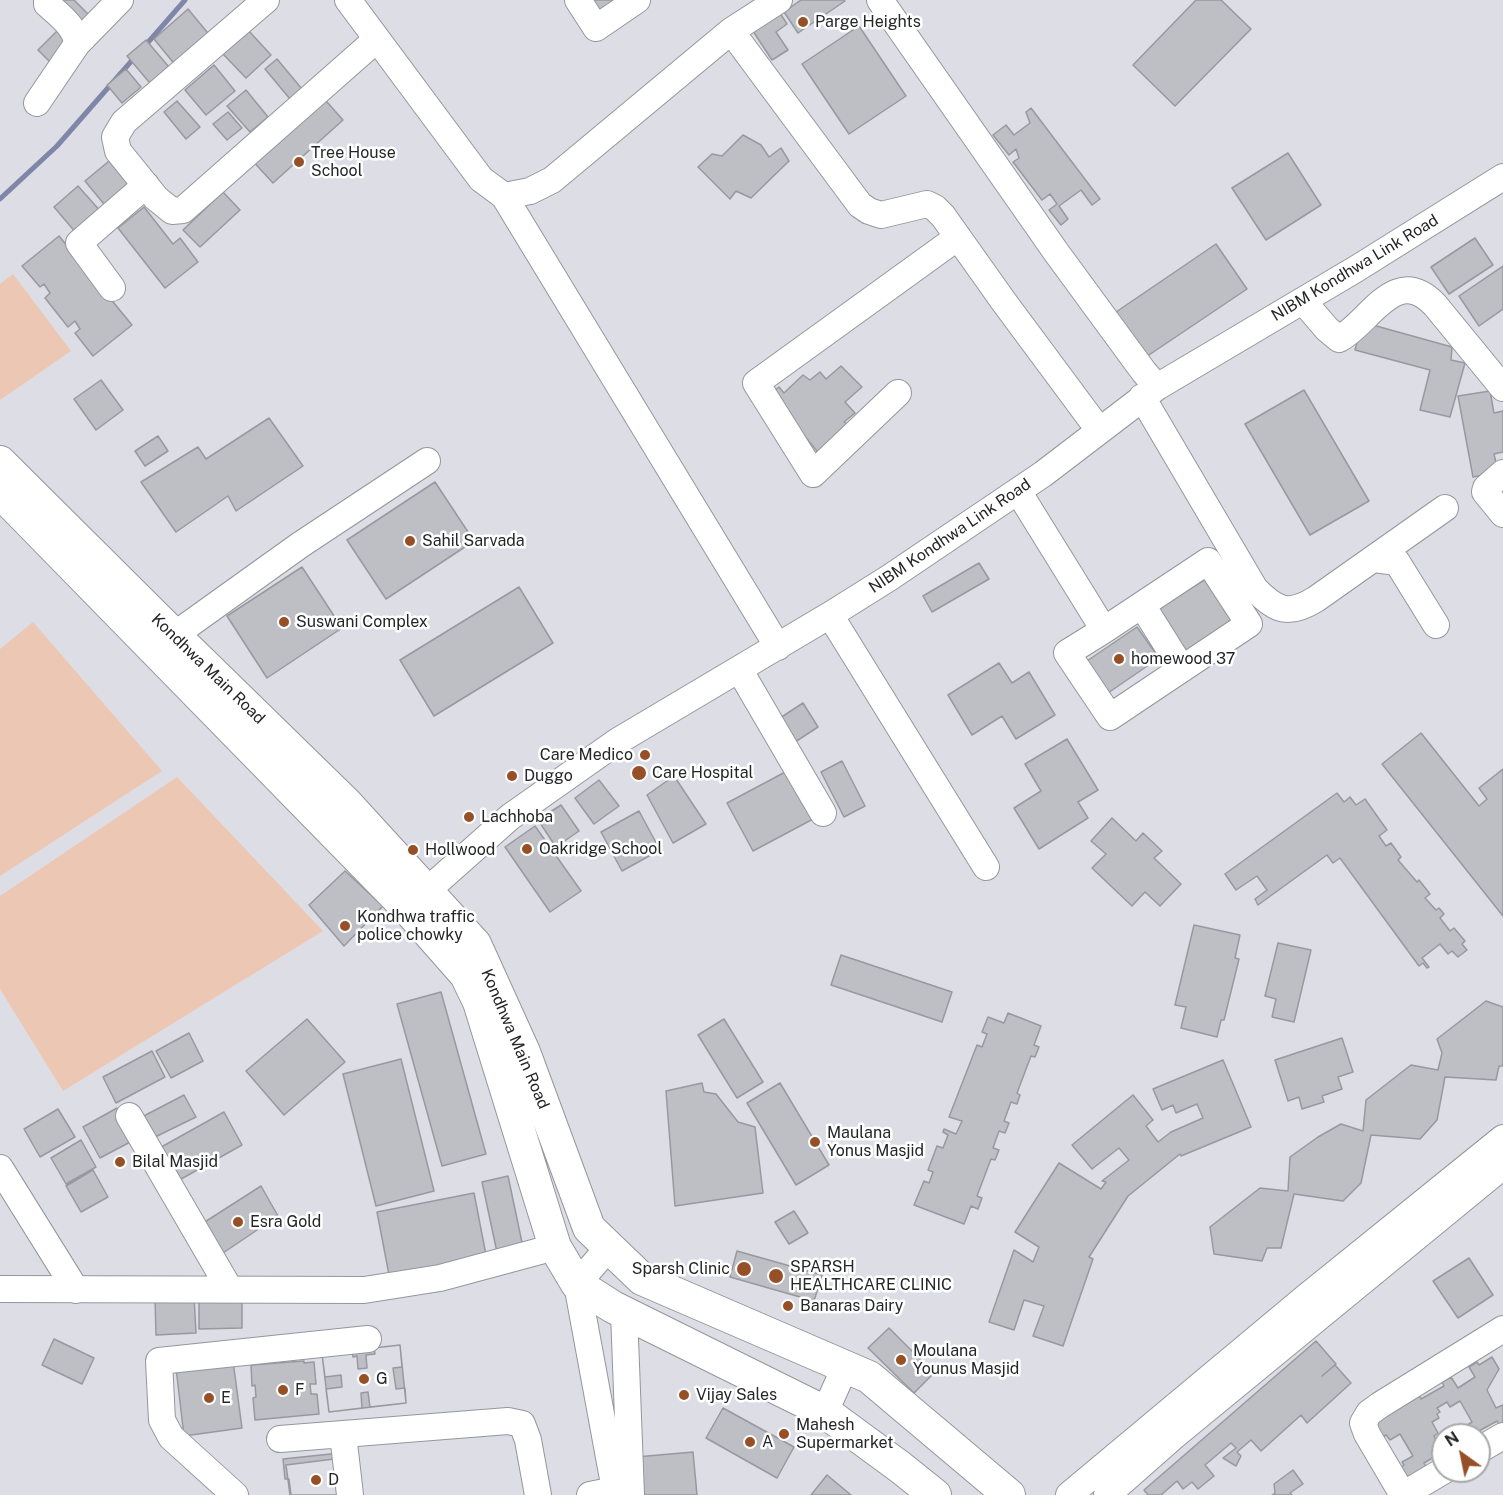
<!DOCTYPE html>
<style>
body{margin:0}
#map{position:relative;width:1503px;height:1495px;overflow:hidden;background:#dddee5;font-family:"Public Sans",sans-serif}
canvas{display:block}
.north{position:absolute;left:1431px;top:1423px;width:60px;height:60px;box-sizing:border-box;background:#fff;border:2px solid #a8a8a9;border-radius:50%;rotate:327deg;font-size:16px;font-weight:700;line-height:24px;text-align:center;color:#252628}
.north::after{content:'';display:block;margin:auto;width:21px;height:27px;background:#965027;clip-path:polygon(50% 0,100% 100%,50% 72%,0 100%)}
</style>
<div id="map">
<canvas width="1503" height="1495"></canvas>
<div class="north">N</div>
</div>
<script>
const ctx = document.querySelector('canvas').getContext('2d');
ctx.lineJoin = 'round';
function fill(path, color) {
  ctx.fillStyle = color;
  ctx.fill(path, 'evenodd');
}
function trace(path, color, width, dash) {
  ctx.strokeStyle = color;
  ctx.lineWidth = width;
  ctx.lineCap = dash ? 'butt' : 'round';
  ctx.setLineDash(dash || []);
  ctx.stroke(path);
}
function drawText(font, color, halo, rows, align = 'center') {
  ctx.font = font + ' "Public Sans",sans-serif';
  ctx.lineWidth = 5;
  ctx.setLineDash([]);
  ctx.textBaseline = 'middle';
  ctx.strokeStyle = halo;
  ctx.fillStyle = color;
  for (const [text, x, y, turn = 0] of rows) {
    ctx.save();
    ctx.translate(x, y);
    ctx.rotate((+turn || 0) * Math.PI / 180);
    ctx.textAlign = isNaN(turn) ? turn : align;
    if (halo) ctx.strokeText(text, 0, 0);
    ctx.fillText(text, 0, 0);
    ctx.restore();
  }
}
fill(new Path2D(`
 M13,274L71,351L0,400V284Z
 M33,622L162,771L0,876V649Z
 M177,777L323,931L63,1091L0,989V896Z`), '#ebc7b4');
trace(new Path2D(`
 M144,47L185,0
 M0,199L57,146L135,57`), '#7f86a8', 5);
const building = new Path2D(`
 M58,0H74L94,20L82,31Z
 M589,0H623L600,15Z
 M801,0H844L845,1L798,33L784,12Z
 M1196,0H1221L1251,29L1175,106L1133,65Z
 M188,9L212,38L177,67L154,39Z
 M778,10L787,24L776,32L788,50L772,60L751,28Z
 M859,26L906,96L849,134L802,64Z
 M60,28L73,42L52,64L38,50Z
 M248,30L271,55L246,78L223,54Z
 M146,40L174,73L155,89L127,56Z
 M277,59L302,89L290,99L265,69Z
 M214,65L235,91L206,115L185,90Z
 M126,69L141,87L122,103L107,85Z
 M246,90L268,117L250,132L227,106Z
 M319,93L343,120L273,183L249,157Z
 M177,101L200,127L186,139L164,112Z
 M1031,108L1100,199L1092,205L1081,190L1059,206L1068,219L1061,225L1049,210L1057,204L1050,194L1042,200L1013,162L1019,158L1016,149L1009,155L993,135L1006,125L1014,135L1030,123L1026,112Z
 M228,112L242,128L227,140L213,124Z
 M743,135L761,145L769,157L781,148L789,161L751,198L736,191L730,199L698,167L712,154L722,156Z
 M1288,153L1321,205L1266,240L1232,188Z
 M109,161L132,189L108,209L85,181Z
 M78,186L102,213L77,234L54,207Z
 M223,192L240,210L200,247L183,230Z
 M144,207L173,244L180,238L198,262L165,288L118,228Z
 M59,236L132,325L93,356L75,333L80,329L75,321L68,327L45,298L50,293L44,284L40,287L22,266Z
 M1475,238L1493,265L1449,294L1431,267Z
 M1216,244L1247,289L1146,357L1116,312Z
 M1503,266V309L1479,326L1459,296Z
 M1362,322L1452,347L1451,360L1465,363L1450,417L1420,410L1430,370L1355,350Z
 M841,366L862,387L845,402L855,413L844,422L853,428L821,456L770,394L779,387L784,393L803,375L810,380L820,372L826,379Z
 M101,380L123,410L96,430L74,399Z
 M1304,390L1369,501L1310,535L1245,424Z
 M1490,391L1494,413L1503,411V452L1494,454L1498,472L1473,477L1458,396Z
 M269,418L303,466L236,511L228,496L176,532L141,482L198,447L206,459Z
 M158,436L168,451L145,466L135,451Z
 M435,482L474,541L386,599L347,540Z
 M979,563L989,579L932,612L923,596Z
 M302,567L342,628L267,678L227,616Z
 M1209,577L1239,624L1186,655L1156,610Z
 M519,587L553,643L434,716L400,660Z
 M1137,627L1159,658L1108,693L1084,663Z
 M999,663L1012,683L1029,672L1055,715L1016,739L1002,716L972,735L948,695Z
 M803,703L818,727L792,744L777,720Z
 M1421,733L1479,806L1487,799L1479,788L1503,769V916L1382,764Z
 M1067,739L1098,790L1078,802L1088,818L1039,849L1014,808L1041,791L1025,764Z
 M842,761L865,806L844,817L821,772Z
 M789,770L815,818L753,851L727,803Z
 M674,776L706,824L673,843L647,795Z
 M599,780L619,806L594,824L575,798Z
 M1337,793L1344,802L1350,797L1356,805L1365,799L1387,830L1379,836L1386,846L1391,843L1401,857L1398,860L1417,882L1419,880L1430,894L1425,898L1436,910L1439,908L1444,914L1440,918L1450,931L1454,928L1465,941L1462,944L1467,950L1458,957L1452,951L1448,954L1440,944L1422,958L1429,967L1427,968L1423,963L1419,966L1340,858L1333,863L1327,855L1258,905L1255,899L1267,890L1257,876L1236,890L1225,874Z
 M561,805L579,831L556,847L538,820Z
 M639,811L660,850L622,871L601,832Z
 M1112,818L1136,841L1143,833L1162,851L1154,858L1181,884L1160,906L1145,892L1132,906L1092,868L1106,854L1091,841Z
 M535,826L581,891L550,912L505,847Z
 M345,871L383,906L344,946L309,905Z
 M1194,925L1240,935L1235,958L1239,959L1224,1020H1221L1217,1037L1181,1028L1186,1007L1175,1005Z
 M1278,943L1311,950L1294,1022L1272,1017L1276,999L1265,996Z
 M841,955L952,992L942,1022L831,985Z
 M441,992L486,1154L442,1166L397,1004Z
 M1486,1001L1503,1007V1066H1499L1496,1080L1445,1077L1437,1120L1420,1139L1371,1135L1361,1183L1343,1201L1294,1194L1281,1248H1267L1262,1261L1214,1254L1210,1227L1260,1188L1288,1191L1290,1157L1318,1137L1341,1124L1363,1131L1366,1100L1411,1065L1438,1070L1442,1053L1437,1039Z
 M1008,1013L1041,1026L1034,1045L1039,1047L1035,1057L1031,1056L1017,1093L1020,1095L1017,1104L1011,1102L1004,1121L1009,1123L1005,1133L999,1131L993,1148L999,1150L995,1160L991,1159L977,1196L982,1198L978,1209L971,1206L964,1224L914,1205L924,1181L929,1183L933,1172L928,1170L937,1146L943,1148L948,1135L943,1132L944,1129L956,1134L962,1121L949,1117L977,1045L982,1047L987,1034L982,1032L988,1017L1004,1023Z
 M307,1019L345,1062L284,1115L246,1071Z
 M724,1019L763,1082L737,1098L698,1035Z
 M189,1033L203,1061L171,1078L156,1051Z
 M1342,1038L1353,1072L1338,1077L1342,1089L1322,1096L1324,1102L1302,1109L1299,1097L1288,1101L1275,1060Z
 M152,1051L165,1077L116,1103L103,1077Z
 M401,1059L434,1191L376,1206L343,1074Z
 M1223,1060L1251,1127L1181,1156L1180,1154L1128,1196L1089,1257L1093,1259L1063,1346L1033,1336L1044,1306L1024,1300L1014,1330L989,1322L1014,1250L1033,1262L1039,1247L1015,1232L1059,1163L1101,1189L1106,1182L1102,1181L1129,1160L1119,1148L1092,1169L1072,1145L1133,1095L1153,1120L1146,1126L1158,1142L1171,1132L1203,1118L1197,1104L1176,1113L1173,1105L1162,1110L1153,1089Z
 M702,1083L704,1092L716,1094L738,1122L755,1127L763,1193L675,1206L666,1091Z
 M780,1083L829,1165L796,1185L747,1103Z
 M184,1095L196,1117L149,1140L138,1119Z
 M117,1108L134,1140L100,1158L83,1127Z
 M58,1109L75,1137L40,1157L24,1129Z
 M224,1112L242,1145L174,1183L156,1150Z
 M81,1140L96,1167L66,1184L51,1158Z
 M93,1170L108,1197L81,1212L66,1186Z
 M508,1176L524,1252L498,1257L482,1182Z
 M261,1186L278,1216L217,1257L197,1227Z
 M474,1193L487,1260L390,1280L377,1212Z
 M794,1211L808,1233L789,1244L775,1222Z
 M737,1251L822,1275L814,1301L730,1277Z
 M1469,1258L1493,1295L1458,1318L1433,1281Z
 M242,1294V1328L199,1329V1295Z
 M194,1296L196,1333L156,1335L155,1298Z
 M889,1328L934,1373L914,1393L868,1348Z
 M54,1339L94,1358L82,1384L42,1365Z
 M1316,1341L1336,1364L1322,1376L1335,1365L1351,1383L1307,1423L1301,1415L1261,1451L1251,1440L1237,1452L1241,1456L1236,1466L1223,1458L1236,1448L1231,1443L1205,1465L1214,1476L1198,1489L1192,1482L1183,1489L1177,1481L1161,1495H1148L1144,1490Z
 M400,1345L402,1367L393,1368L396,1389L405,1388L406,1403L370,1407L368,1392L361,1393L362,1408L329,1412L326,1389L342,1387L341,1375L325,1377L322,1354L352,1351L353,1357L357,1356L358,1369L367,1368L366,1355L375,1354L374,1348Z
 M400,1345L406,1403L329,1412L322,1354Z
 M1492,1357L1499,1369L1487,1390L1496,1408L1503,1405V1427L1501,1428L1497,1421L1479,1431L1485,1440L1479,1443V1435H1458L1463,1432L1461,1429L1472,1422L1460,1401L1450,1407L1447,1402L1437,1408L1440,1412L1437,1414L1439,1418L1432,1422L1438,1433L1434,1436L1437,1442L1443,1439V1461L1439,1454L1424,1463L1429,1472L1406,1486L1397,1470L1404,1465L1402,1462L1413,1456L1400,1434L1390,1440L1386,1435L1379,1439L1371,1424L1419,1395L1421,1399L1444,1386L1442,1382L1451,1377L1458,1388L1475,1377L1469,1367L1477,1362L1479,1365Z
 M233,1361L242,1428L184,1436L176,1368Z
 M304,1361V1363L314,1362L316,1384H310L311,1394H317L319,1414L255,1420L253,1398L256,1397L255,1385L252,1386L251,1365Z
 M723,1408L794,1447L777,1478L706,1438Z
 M693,1452L697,1495H639L636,1457Z
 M340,1453L345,1495H291L289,1479H285L283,1459Z
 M342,1458L347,1495H290L286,1465Z
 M1293,1470L1303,1484L1290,1493L1292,1495H1272L1275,1493L1274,1484Z
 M827,1475L851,1495H811Z`);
fill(building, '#bdbfc5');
trace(building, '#9899a0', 1.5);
const minor = new Path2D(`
 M266,0L124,122L115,137L118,151L156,198L172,211L183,210L377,39
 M348,0L481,179L504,196L778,647
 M578,0L596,28L637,0
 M880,0L1056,252L1144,372L1157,387
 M731,31L860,205L869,211L881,215L927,204L935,208L943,216L1004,302L1099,430
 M77,44L120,0
 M37,103L77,44C76,27 59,15 47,4V0
 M504,196L530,191L552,180L731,31L779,0
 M112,288L79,243L146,185
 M1303,301L1327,329L1339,339C1370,323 1395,263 1435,305L1503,388
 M898,393L813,474L756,383L958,237
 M1142,397L1255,589C1276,611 1289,616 1316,599L1445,508
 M1503,473L1486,488L1485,492L1503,514
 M1018,491L1104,630L1208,561L1249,624L1110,717L1067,653L1104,630
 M1374,559L1397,562L1436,625
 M1142,605L1182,669
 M830,615L986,867
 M159,646L300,545L427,461
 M739,669L823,813
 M412,904L510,817L618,741L830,615L889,578L1043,474L1157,387L1356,269L1503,177
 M129,1116L229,1288
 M0,1168L76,1290
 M609,1247L577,1284L616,1495
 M0,1289L364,1290L440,1278L555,1247
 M624,1313L631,1495
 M825,1412L845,1367
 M343,1434L350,1495
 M280,1439L508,1421L522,1424L528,1440L538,1495
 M1479,1450L1503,1436
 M1443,1471L1403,1495L1367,1434L1363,1423L1369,1413L1380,1405L1503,1329
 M235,1495L171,1437L162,1420L159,1361L368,1339
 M590,1495L615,1490
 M1069,1495L1305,1298L1503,1138
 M1107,1495L1174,1436L1503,1166`);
const major = new Path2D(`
 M0,462L174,635L347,804L475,944L524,1052L589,1228L642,1279L869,1377L1009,1495
 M0,492L407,908L466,975L479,1002L555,1247L577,1284L613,1307L825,1412L900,1467L935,1495`);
trace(minor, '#95969d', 28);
trace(major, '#95969d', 34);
trace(minor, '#fff', 26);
trace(major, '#fff', 32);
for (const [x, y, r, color] of [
 [803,22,6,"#965027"],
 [299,162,6,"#965027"],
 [410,541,6,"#965027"],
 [284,622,6,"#965027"],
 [1119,659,6,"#965027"],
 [645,755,6,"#965027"],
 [639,773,8,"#965027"],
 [512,776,6,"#965027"],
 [469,817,6,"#965027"],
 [527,849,6,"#965027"],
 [413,850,6,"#965027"],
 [345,926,6,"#965027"],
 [815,1142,6,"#965027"],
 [120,1162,6,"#965027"],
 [238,1222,6,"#965027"],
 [744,1269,8,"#965027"],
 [776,1276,8,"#965027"],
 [788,1306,6,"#965027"],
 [901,1360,6,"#965027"],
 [364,1379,6,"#965027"],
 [283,1390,6,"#965027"],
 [684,1395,6,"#965027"],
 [209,1398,6,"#965027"],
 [784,1434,6,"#965027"],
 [750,1442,6,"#965027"],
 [316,1480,6,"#965027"]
]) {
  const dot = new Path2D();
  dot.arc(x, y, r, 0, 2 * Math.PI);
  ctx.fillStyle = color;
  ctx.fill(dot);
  trace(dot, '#fff', 2);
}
drawText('16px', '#252628', '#fff', [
 ["Parge Heights",815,22],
 ["Tree House",311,153],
 ["School",311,171],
 ["Sahil Sarvada",422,541],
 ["Suswani Complex",296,622],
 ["homewood 37",1131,659],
 ["Care Medico",633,755,"right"],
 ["Care Hospital",652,773],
 ["Duggo",524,776],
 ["Lachhoba",481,817],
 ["Oakridge School",539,849],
 ["Hollwood",425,850],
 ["Kondhwa traffic",357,917],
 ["police chowky",357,935],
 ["Maulana",827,1133],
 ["Yonus Masjid",827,1151],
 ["Bilal Masjid",132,1162],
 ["Esra Gold",250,1222],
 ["SPARSH",790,1267],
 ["HEALTHCARE CLINIC",790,1285],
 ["Sparsh Clinic",730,1269,"right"],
 ["Banaras Dairy",800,1306],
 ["Moulana",913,1351],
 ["Younus Masjid",913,1369],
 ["G",376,1379],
 ["F",295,1390],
 ["Vijay Sales",696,1395],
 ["E",221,1398],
 ["Mahesh",796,1425],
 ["Supermarket",796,1443],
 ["A",762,1442],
 ["D",328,1480]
], 'left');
drawText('16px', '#252628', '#fff', [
 ["NIBM Kondhwa Link Road",1355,268,-31],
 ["NIBM Kondhwa Link Road",950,536,-34],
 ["Kondhwa Main Road",208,669,44],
 ["Kondhwa Main Road",515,1039,67]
]);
</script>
